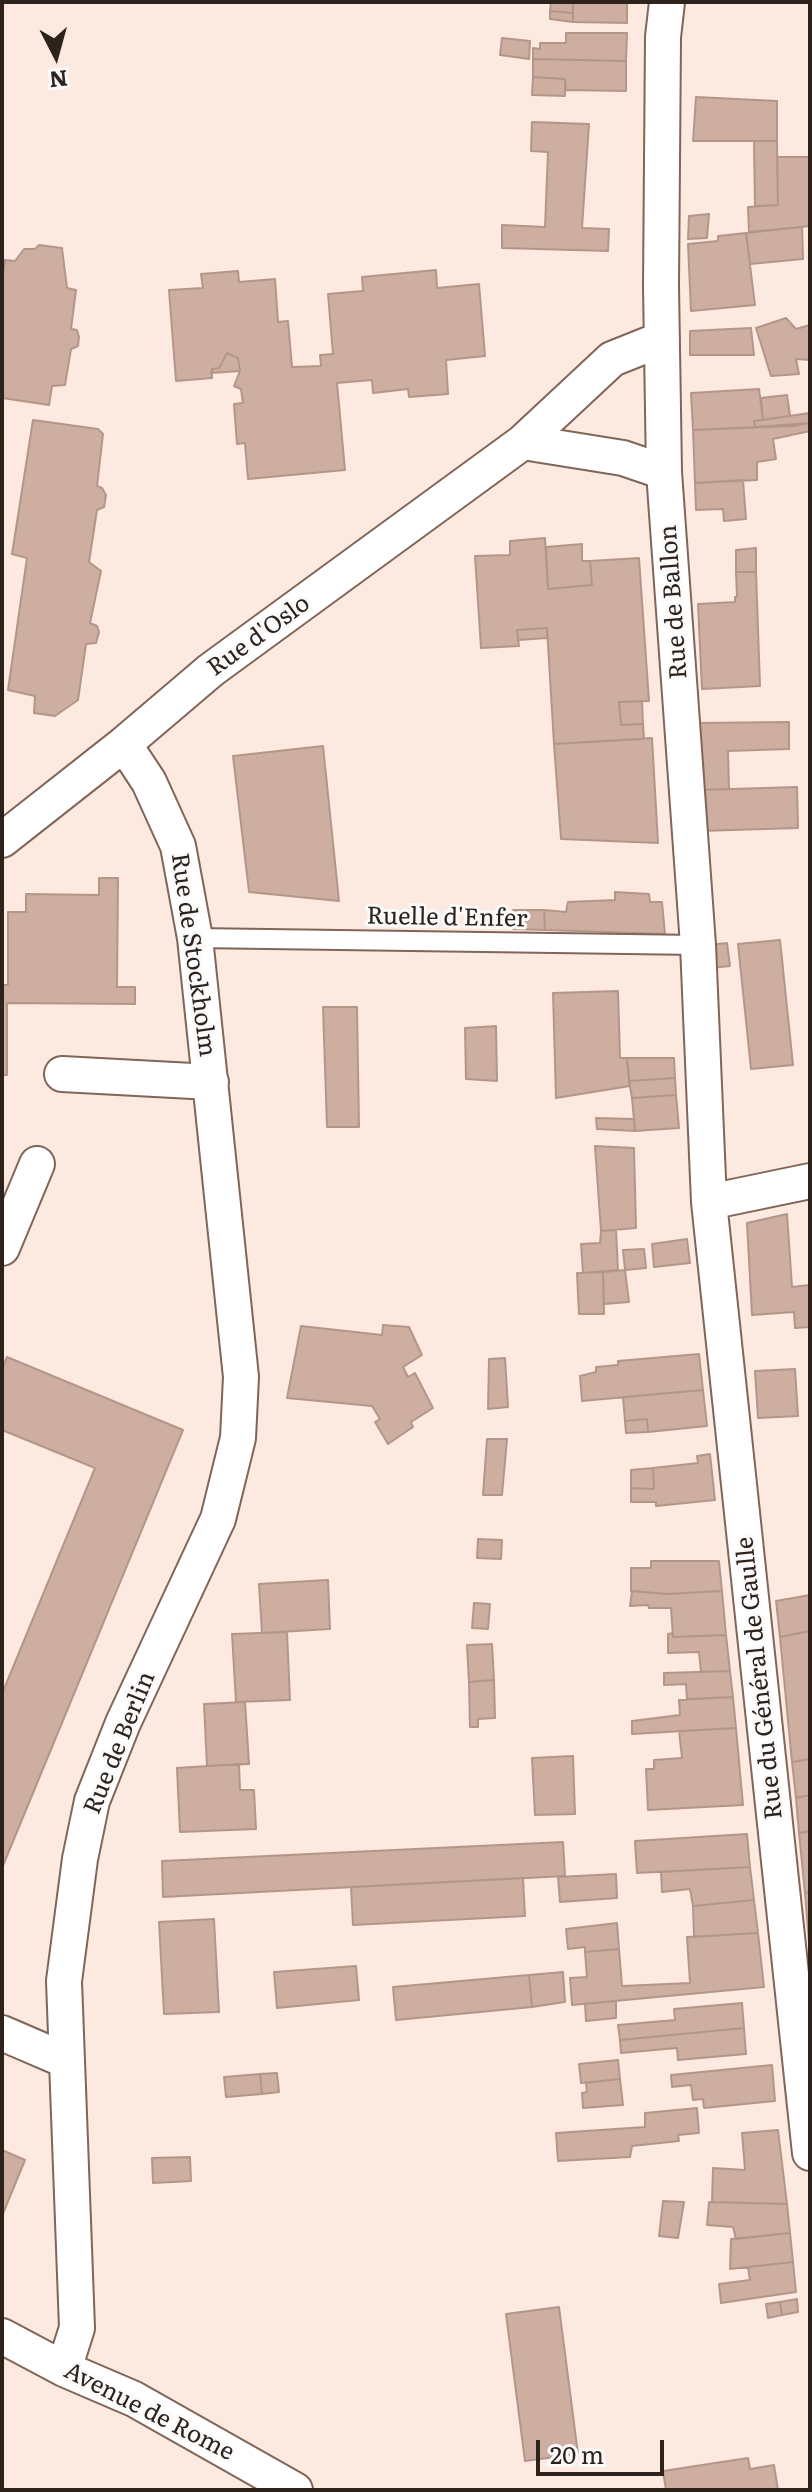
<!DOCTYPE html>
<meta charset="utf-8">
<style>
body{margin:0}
#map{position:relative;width:812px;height:2492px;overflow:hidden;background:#fce9e0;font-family:Literata,serif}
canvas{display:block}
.frame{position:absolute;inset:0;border:4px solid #2d221c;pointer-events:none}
.north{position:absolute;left:16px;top:16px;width:80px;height:80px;-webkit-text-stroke:6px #fafafa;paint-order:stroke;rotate:174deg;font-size:22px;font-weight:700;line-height:32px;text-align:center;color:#2d221c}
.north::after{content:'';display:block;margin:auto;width:28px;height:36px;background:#2d221c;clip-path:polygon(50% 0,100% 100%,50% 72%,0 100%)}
.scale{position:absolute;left:536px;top:2440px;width:128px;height:36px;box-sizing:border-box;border:4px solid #2d221c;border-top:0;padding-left:10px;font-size:24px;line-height:28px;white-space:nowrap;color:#2d221c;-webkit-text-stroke:6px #fafafa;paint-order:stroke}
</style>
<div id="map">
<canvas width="812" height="2492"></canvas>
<div class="frame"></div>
<div class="north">N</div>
<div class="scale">20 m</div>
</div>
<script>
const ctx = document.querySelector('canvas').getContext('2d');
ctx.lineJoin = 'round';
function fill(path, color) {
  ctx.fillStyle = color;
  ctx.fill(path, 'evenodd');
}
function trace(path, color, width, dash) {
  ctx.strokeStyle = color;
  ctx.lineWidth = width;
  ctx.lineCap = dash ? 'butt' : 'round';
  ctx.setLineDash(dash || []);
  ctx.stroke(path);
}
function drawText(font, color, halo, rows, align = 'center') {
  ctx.font = font + ' Literata,serif';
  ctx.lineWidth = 6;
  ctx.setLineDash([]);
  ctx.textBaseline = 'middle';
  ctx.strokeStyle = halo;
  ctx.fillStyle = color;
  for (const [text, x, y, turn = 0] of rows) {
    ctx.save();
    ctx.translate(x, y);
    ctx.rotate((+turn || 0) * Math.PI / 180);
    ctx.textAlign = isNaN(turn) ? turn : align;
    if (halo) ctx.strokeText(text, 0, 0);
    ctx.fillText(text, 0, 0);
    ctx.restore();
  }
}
const building = new Path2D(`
 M551,2H573V13L550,11Z
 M573,2H627V23L573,22Z
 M550,11L573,13V22L550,19Z
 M566,33H627L626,61L533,59V48L540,49V43H566Z
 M502,38L530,41L529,59L500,55Z
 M533,59L626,61V91L566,90L565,79L533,77Z
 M533,77L565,79V96L532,95Z
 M696,97L777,101V141H693Z
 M532,122L589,124L582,228L609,229L608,251L502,248V225L545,227L548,152L531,151Z
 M754,141H777L778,205L755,206Z
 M777,157H810V226L749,232L748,207L778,205Z
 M709,214L707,238L688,239L689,216Z
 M802,227L803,259L750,264L746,233Z
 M746,233L755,305L691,311L688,244L718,241V236Z
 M39,245L62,248L67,288L76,290L71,329L77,330L79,337L78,346L71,349L65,385L52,386L49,405L2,398V283L5,260L15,261L24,249H35Z
 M436,270L437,288L479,284L485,356L446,360L448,394L409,397L408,389L373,393L372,380L337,383L345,470L248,479L245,443L237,444L234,404L243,403L241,389L234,386L240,371L238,358L227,353L219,368L212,369V378L176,381L169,290L203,288L201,274L238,271L239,282L275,279L278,322L288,321L292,367L321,366L320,355L333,354L328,294L363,291L362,277Z
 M786,318L796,329L810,325V360L796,359L799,374L771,376L756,328Z
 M751,328L754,355H690V331Z
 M227,353L238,358L240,371L211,373L212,369L219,368Z
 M759,389L763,420L754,421L755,427L693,430L691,393Z
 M787,395L790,416L763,420L761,398Z
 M810,413V423L755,427L754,421Z
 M33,420L98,429L103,434L97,486L102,488L106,495L104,507L97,510L89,562L101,571L90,623L97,626L99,632L96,643L86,644L78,700L55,716L34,713L35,696L8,690L27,558L12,554Z
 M810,423V431L773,439L776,459L757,462V480L695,483L693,430L794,426Z
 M743,480L746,519L724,521L723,509L696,510L695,483Z
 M545,538L548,589L592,585L590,561L639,558L649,701L619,702L621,725L643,724L644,739L554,744L547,628L517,630L519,646L481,648L475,556L510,555V541Z
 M582,544V561H590L592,585L548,589L546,547Z
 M756,548V572H736V550Z
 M736,572H756L760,686L702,689L698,604L735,602V597H737Z
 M547,628V638L518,640L517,630Z
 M642,701L643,724L621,725L619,702Z
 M789,722V749L728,751L729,789L699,790L697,723Z
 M652,738L658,843L561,839L554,744Z
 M323,746L339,901L249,892L233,756Z
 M797,787L798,828L700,831L699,790Z
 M99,878H118L117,987H135V1004L7,1003V1075H2V985H8V912H26V894L99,895Z
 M615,892L649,894L650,902H662L665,934L545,930L544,910L566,912L568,902L615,900Z
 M513,910H544L545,930L513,929Z
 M780,940L793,1065L751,1069L738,944Z
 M727,943L730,966L711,968L708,945Z
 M618,991L620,1058H627L630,1086L556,1098L553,993Z
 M323,1007H357L359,1127H327Z
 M496,1026L497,1081L466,1079L465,1028Z
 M627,1058H674L675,1078L629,1081Z
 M675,1078L676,1095L632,1098L629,1081Z
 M676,1095L679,1128L635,1131L632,1098Z
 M596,1118L634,1119L635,1131L597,1129Z
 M595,1146L634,1148L636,1228L601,1231Z
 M787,1214L792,1287L810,1285V1327L795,1328L794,1312L752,1315L747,1223Z
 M616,1230L618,1270L583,1273L581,1244L600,1243L601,1231Z
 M687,1239L690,1263L654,1267L652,1244Z
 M644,1249L646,1268L625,1270L623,1250Z
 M625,1270L629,1302L604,1304L603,1272Z
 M603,1272L604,1314H579L577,1273Z
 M383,1325L409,1327L422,1355L403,1367L408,1377L415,1373L433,1408L411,1422L413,1427L388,1444L375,1422L380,1419L372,1406L287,1398L301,1326L382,1335Z
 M699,1354L703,1390L582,1401L580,1376L596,1372V1367L618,1365V1361Z
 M7,1357L183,1430L2,1868V1694L95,1468L2,1430V1369Z
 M505,1358L508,1407L488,1409L489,1359Z
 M795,1369L798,1416L758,1418L755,1371Z
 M703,1390L707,1426L648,1432L647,1419L625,1421L623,1397Z
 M647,1419L648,1432L626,1433L625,1421Z
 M487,1439H507L502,1495H483Z
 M710,1454L715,1500L656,1506V1502H631V1488L654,1489L653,1468L698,1463L697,1456Z
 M653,1468L654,1489L631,1488V1470Z
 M478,1539L502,1540L501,1559L477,1558Z
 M651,1561H719L722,1591L667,1594L631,1591V1568H651Z
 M328,1580L330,1629L262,1633L259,1584Z
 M632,1591L667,1594L722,1591L726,1635L673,1637L671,1608H649L648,1605L630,1606Z
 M810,1595V1631L780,1637L776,1601Z
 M474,1603L490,1604L488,1629L472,1628Z
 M810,1631V1759L792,1762L780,1637Z
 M287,1632L290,1700L236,1702L232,1634Z
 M673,1633V1637L726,1635L730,1671L701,1672L699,1652L668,1653V1634Z
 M492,1644L494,1680L469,1682L467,1645Z
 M730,1671L733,1697L687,1699L686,1684L664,1685V1673Z
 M494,1680L495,1718L478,1719V1727H470L469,1682Z
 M733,1697L736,1728L632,1734V1721L680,1715L679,1700Z
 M245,1702L249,1764L207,1766L204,1704Z
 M736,1728L743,1805L648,1810L646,1769H654V1760L682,1758L679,1731Z
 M573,1756L575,1814L535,1815L532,1758Z
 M810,1759V1795L796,1798L792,1762Z
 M239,1764L240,1790H254L256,1829L180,1832L177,1768Z
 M810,1795V1831L799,1833L796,1798Z
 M810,1831V1892L805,1893L799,1833Z
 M747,1834L750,1867L637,1873L635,1841Z
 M563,1842L565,1876L163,1897L162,1861Z
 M750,1867L754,1900L693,1906L690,1889L662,1892L661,1872Z
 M616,1874L617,1898L560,1902L558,1877Z
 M523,1878L525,1916L353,1925L351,1887Z
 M810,1892V1955L805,1893Z
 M754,1900L758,1933L694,1937L693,1906Z
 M214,1919L219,2012L164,2014L159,1922Z
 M617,1923L619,1949L585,1952V1947L568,1949L566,1929Z
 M758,1933L764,1987L572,2005L570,1978L587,1977L585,1952L619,1949L622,1986L690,1983L687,1937Z
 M356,1966L359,2000L277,2008L274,1972Z
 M563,1972L565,2002L532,2007L529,1975Z
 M529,1975L532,2007L396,2020L393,1987Z
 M616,2001V2018L586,2021L585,2004Z
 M742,2003L744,2028L620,2040L618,2025L675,2020L674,2009Z
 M744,2028L746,2054L678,2060L677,2048L621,2053L620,2040Z
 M618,2060L620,2079L581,2083L579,2064Z
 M772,2065L775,2101L704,2108L703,2099L693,2100L691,2085L672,2087L671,2075Z
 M277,2073L279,2092L262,2094L260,2074Z
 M260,2074L262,2094L226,2097L224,2077Z
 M620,2079L623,2105L583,2108L582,2093L587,2092L586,2083Z
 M697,2108L699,2133L678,2135L679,2141L632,2146L630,2157L558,2161L556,2133L645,2127V2113Z
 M778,2130L787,2204L712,2202L713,2168L745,2170L742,2133Z
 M2,2150L25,2160L2,2216Z
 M190,2157L191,2181L153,2183L152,2158Z
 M663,2201L684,2202L678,2238L659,2236Z
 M709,2202L787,2204L790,2233L736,2239L733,2227L707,2225Z
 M790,2233L793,2262L730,2269L731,2239Z
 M793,2262L796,2292L721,2303L719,2284L750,2280L748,2267Z
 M797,2299L798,2312L782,2315L780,2302Z
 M780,2302L782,2315L768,2318L766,2304Z
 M559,2307L578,2454L525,2461L506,2314Z
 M748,2458L750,2469L774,2465L778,2490H666L663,2471Z`);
fill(building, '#cdaea1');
trace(building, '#b49689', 2);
const service = new Path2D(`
 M195,938L698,945`);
const minor = new Path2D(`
 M667,2L663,37L661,286L664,472L698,945L709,1202L810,2153
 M523,442L623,458L664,472
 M2,840L124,744L211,670L523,442L612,359L662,339
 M62,1074L211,1082
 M709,1202L810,1181
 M2,1248L37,1164
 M2,2033L67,2061
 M2,2336L64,2369L134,2399L295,2490
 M64,2369L77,2328L64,1981L80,1859L92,1801L123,1723L218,1519L238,1438L241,1377L195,938L178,846L149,782L124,744`);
trace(service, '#806558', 22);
trace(minor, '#806558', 38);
trace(service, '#fff', 18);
trace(minor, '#fff', 34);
drawText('24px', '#2d221c', '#fafafa', [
 ["Rue de Ballon",674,602,-94],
 ["Rue d'Oslo",259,636,-36],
 ["Ruelle d'Enfer",447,918,1],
 ["Rue de Stockholm",193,955,82],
 ["Rue du Général de Gaulle",760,1678,-96],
 ["Rue de Berlin",120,1743,-68],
 ["Avenue de Rome",149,2412,27]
]);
</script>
